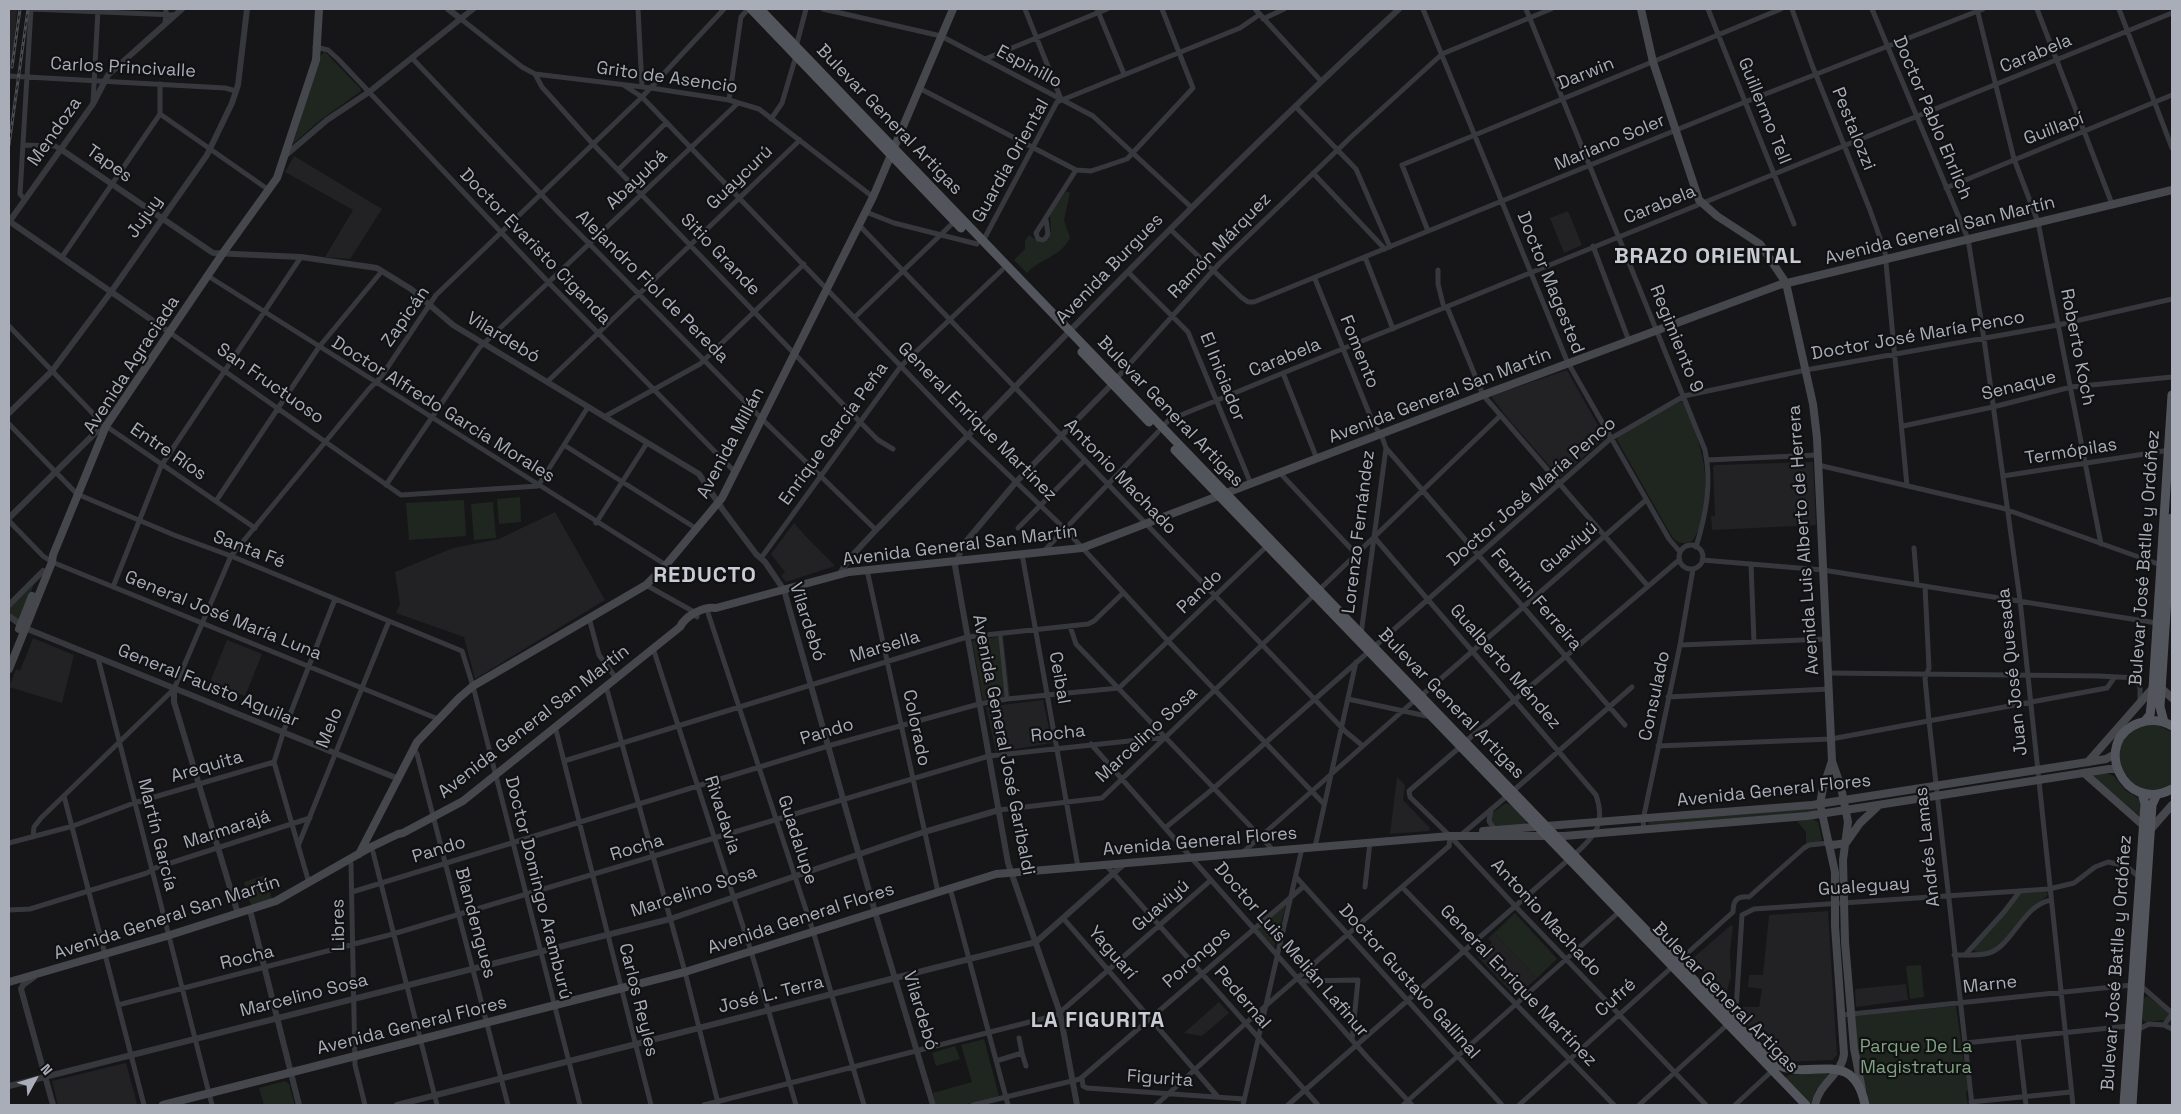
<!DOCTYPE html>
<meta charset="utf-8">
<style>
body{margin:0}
#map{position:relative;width:2181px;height:1114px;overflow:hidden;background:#161618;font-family:"Space Grotesk",sans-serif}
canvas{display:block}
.frame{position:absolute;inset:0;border:10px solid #a8adb8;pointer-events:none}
.north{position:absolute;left:10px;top:1054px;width:50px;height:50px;-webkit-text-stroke:4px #111113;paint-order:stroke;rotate:51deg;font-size:14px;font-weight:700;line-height:20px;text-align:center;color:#a8adb8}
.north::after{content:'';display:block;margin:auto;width:18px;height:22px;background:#a8adb8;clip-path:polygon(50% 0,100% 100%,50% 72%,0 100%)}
</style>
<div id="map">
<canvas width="2181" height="1114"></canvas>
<div class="frame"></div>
<div class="north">N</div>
</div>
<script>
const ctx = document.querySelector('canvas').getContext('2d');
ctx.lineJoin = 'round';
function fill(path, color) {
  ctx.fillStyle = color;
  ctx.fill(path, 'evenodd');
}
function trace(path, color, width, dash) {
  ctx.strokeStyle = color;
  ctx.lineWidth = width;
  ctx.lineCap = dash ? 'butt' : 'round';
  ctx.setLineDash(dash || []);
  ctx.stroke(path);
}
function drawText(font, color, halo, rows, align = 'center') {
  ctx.font = font + ' "Space Grotesk",sans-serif';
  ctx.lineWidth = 4.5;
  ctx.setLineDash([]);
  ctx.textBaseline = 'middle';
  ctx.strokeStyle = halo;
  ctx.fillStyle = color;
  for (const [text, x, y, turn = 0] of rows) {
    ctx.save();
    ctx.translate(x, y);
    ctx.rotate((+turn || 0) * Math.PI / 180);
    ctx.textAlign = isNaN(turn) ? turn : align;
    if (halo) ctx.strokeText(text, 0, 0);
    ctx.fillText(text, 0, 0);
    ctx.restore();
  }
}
fill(new Path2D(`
 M9,9H17L9,97Z
 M294,156L382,209L350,259L325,257L353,210L285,172Z
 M1568,211L1582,245L1564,253L1550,218Z
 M1567,370L1605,438L1560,478L1505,415L1491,396Z
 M1813,462L1816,525L1712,530L1711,516H1715L1713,467L1715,465Z
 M555,512L605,600L475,679L464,637L396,613L400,604L395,572L453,548L499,539Z
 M794,523L809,540L835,566L786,582L781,576L785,572L771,554Z
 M33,638L74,655L62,703L9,687L16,669L20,671Z
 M227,640L262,654L245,696L210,682Z
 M1043,700L1052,743L996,752L986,707Z
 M1397,777L1405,785L1403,800L1430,828L1429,831L1390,834Z
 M1828,911L1837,1055L1832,1060L1785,1062L1780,1059L1742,1020V1007H1759L1762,989L1748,987L1749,975H1763L1769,915Z
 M1731,925L1733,926L1730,952L1731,976L1726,995L1692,959Z
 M1494,933L1537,978L1516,997L1478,957L1492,943L1488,938Z
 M1906,984L1908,1000L1856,1007L1855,989Z
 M1219,1002L1229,1013L1202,1036L1184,1033Z
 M126,1063L137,1104L58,1105L52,1081Z`), '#222225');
fill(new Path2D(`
 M325,52L360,88L361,91L319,121L293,144L319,57Z
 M1066,191L1070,193L1064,220L1070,238C1061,257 1039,259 1027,273L1014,260L1025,249V241L1029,235L1040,243L1048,240L1051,231L1050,215Z
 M1681,401L1684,404C1700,440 1712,476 1702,516C1700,525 1698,533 1692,541C1682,545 1676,543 1671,535L1617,440L1618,436Z
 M520,497L521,522L499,524L497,499Z
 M464,500L466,536L409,540L406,503Z
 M493,502L496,538L474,540L471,504Z
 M34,584L21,619L18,620L9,612V608Z
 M1003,636L1010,696L983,700L972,641Z
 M2157,725L2172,732V784C2123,818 2092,721 2157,725Z
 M2106,773L2114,776L2125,790L2138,798L2141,804L2140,816L2091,776Z
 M1506,803L1512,806L1526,820V824L1496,827L1491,823L1492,813Z
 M1815,808L1817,810L1815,812L1648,825L1649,822Z
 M1813,819L1818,822L1822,840L1818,842L1806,843V832L1797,821Z
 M265,875L272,899L251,905L244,882Z
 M2046,892L2048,894L2046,897C2039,903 2031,908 2024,915C2010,929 1997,959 1974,951L1973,949L2021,893Z
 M1287,902L1274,947L1256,928Z
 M1515,913L1557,959L1537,978L1494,933Z
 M1921,965L1924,997L1910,999L1906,966Z
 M2147,996L2168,1012L2169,1015L2165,1020L2145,1022L2143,1020V999Z
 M1956,1006L1968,1090L1966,1093L1968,1105H1868L1857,1049L1855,1016Z
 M984,1039L999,1096L964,1105H936L933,1093L972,1082L961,1045Z
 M955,1046L960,1059L936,1066L932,1053Z
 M1827,1073L1828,1075L1816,1090L1810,1105L1785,1078L1789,1075Z
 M285,1081L289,1084L295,1105H264L259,1088Z`), '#1e261f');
trace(new Path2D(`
 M1000,633L1007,699`), '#37383d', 4);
trace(new Path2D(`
 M638,9L642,87
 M823,9L941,36L1093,116L1191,207
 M1025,9L1061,99
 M1097,9L1124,74
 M1255,9L1321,81
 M1423,9L1567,361L1669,539L1680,552
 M1526,9L1705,450C1712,484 1706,514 1696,547
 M1708,9L1794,224
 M1792,9L1812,65L1870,210L1885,252L1907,486
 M1872,9L1968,239L1984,339L2020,600L2073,1105
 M1977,9L2014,159L2038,222L2101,544
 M2037,9L2112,204
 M2119,9L2172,148
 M461,19L522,67L535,74L651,88L729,100L759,109L873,197
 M1263,19L1284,9
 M165,24L166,9
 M315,47L328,50L338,59L549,283L735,472
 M796,47L806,9
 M412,58L557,211L762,419L876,530
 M985,59L1107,9
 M535,74L542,87L592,143L860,422L878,440L893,449
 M9,76L225,88L236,91
 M625,86L642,97L968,436L1065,529L1169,642L1324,804
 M919,88L1076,170
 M729,100L741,17L748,9
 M93,103L98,9
 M1295,106L1356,169L1390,247
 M160,114L266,188
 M771,119L782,103L796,56
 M23,145L55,146L62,150
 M618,170L666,123
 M1313,173L1385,249
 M1946,188L2172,95
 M25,200L20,194L31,9L175,15
 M866,212L894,223L977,244
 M1046,220L1048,234L1045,239L1042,240L1038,239L1036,233L1076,170L1091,171L1127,159L1193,88L1162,9
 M859,225L1346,732L1363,746
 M1170,229L1241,297L1248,302H1254L1745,102L1983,9
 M1428,231L1402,165L1781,9
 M983,241L1057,102L1240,28L1259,15
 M1593,246L1629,341
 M62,257L160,114V84
 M1365,257L1393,329
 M1438,270V284L1444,308
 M1128,272L1188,332L1251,484
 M208,276L666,565
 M1315,279L1373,423L1382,437L1386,448L1361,634
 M1447,307L1483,395L1647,585
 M855,317L955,221
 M9,326L103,424L255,528
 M169,332L401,495L538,486L588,407
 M1283,373L1317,459
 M1116,379L1219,264L1351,137L1442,54L1551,9
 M547,382L800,140
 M604,417L700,364L804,264
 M9,424L39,455
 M1903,426L1993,407L2071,387L2172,377
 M1162,427L1169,420L1283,373L2172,13
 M564,445L697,529
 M1386,448L1625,725
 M41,457L77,494L174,535L231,556L462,651L473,686L580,1105
 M1707,460L1817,455
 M1818,465L2002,508L2161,565
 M1280,473L1356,554
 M2003,476L2170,450
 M386,485L479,348L738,103
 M216,501L319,347L382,271
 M9,521L43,556L52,562L438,719
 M596,523L647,443
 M1018,528L1085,460
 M1374,537L1596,795C1606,824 1595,836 1575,854
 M1679 557a12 12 0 1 1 24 0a12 12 0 1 1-24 0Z
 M1914,548L1917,585
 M1043,552L1158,432
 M1022,554L1078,867
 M761,558L901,366L1002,270
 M1702,560L1823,570L2157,623
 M1751,564L1754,642
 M867,570L938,892
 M646,585L696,613L697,617
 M1925,586L1929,668L1925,678L1929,721L1972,1105
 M113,587L161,466L301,257
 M1319,590L1500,416
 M708,613L813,931L864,1105
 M589,618L599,655L616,678
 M1070,626L1076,644L1274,851
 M1680,645L1827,639
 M653,648L751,951L796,1105
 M98,658L212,1105
 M1828,673L2099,676L2137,678L2140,688V702
 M606,686L685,972L718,1103
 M1421,696L1646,500
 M1668,697L1829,689
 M1348,699L1431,717
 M555,726L651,1105
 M1465,742L1679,560
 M1091,744L1367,1057L1412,1105
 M1658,746L1831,739L2107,688L2114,678
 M1460,747L1409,791L1410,797L1450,836L1516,907L1706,1105
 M414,749L417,754L508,1105
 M564,761L967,637L1088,624L1094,621L1123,593
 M1513,791L1632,687
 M64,796L144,1105
 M999,810L1102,798L1314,595
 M1491,810L1489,821L1495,830
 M1165,828L1214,788L1610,439L1684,396L1806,370L2058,325L2172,299
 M1644,830L1643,820L1680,645L1693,569
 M1461,835L1507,796
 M33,837L34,827L41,818L174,689L231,556L369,389L381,377L436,295L642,97L724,9
 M9,843L73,826L134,803L274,762
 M298,846L389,621
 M1315,847L1356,662
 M373,852L437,1105
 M1242,853L1415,700
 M351,864L355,1065L365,1105
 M1105,864L1318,1105
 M1296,877L1502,1105
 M309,883L274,762L284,730L335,599
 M1365,887L1370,842
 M1402,887L1614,1105
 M950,888L1008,1105
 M352,892L828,746L979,704L1007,699L1119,688L1267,546
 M9,910L30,909L147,873L155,868L310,818
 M1742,915L1754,909L2049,889L2074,883L2095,867L2108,862L2126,866L2139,877
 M1063,918L1218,1097
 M1954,955C1966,955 1978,956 1989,953C2012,946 2023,905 2051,900
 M1965,955L2004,912L2020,891
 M1300,981L1358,980L1352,1040
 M118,1005L393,934L989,756L1166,737
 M2172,1014L2164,1025L2172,1029
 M1842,1015L2132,985L2141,986L2172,1013
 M1732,1019L1736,1010L1742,915
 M2137,1030L2149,1024L2164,1025
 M2018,1037L2026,1105
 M1965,1043L2129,1026
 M1022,1053L1026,1066
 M996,1061L1022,1053L1019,1038
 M1082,1078L1083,1086L1087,1088L1244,1099
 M1971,1102L2071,1092
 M704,1105L1057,1015L1211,880
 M973,1105L1080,1079L1304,886
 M1156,1105L1246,1023L1449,846L1450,836
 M1243,1105L1302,848
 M1288,1105L1568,860
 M1403,1105L1619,912
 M1519,1105L1733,912C1733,900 1737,896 1749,897L1804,848L1809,845L1828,843
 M1639,1105L1728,1024
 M1735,1105L1773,1070`), '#37383d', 5);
trace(new Path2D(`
 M448,9L461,19
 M62,150L213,253L301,257L377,268L411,289L453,325L699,474L723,510L756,554L765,562L784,590L875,912L933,1105
 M286,155L327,120L369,92L473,9
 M9,221L169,332
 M9,222L93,104L108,75L182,9
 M9,413L52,371L111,292L207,155L232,103L238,85L247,9
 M9,518L95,433L106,426
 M840,574L848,560L876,530C1048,353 1218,175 1399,9
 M9,605L43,571
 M9,616L25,628L399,779
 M174,689V702L238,914
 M250,910L299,1105
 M34,977L23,985L21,989L53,1105
 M9,1086L670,919L924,832L999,810
 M397,1105L1036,942L1125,863
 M1077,1105L1060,1013L1008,863L955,566L963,545L1016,482L1114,382`), '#37383d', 6);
trace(new Path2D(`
 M1641,9L1653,62L1699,200L1717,216L1760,244L1786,283L1813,404L1817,438L1832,761L1823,788L1820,804L1835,872V926L1844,1054C1842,1074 1819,1083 1815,1105
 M19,629L32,596
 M9,669L52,562L53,555L106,426L223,253L277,178L316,60L319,9
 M2161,688L2172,698
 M1832,761L1841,787L1848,822L1843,860L1845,942L1854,1048L1862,1090
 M2088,762L2153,688
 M2084,773L2143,825
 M2150,830L2172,805
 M1483,831L1812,805L2088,762L2106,759L2115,754
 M1828,843L1833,845L1846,843L1860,823L1878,806
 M359,854L417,742L459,698L473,686L646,585L666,565L722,498L873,197L953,9
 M9,982L167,936L276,901L369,848L398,834L403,833L463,801L680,627C685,616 704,606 716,608L849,572L1082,548L1483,395L1779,285L2172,190
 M163,1105L685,972L996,874L1450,836H1564L1807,816L2109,769H2117`), '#45474d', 8);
trace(new Path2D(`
 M751,9L961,228
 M760,9C1095,360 1435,707 1770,1059C1802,1089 1852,1040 1865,1105
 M1082,352L1149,422
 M1175,450L1806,1105
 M2145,721L2150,715L2153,688L2172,395
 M2164,722L2160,707L2172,518
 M2172,726C2162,720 2150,719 2139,723C2091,740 2123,815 2172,789
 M2124,1105L2145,804L2142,793
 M2132,1105L2152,805L2157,794`), '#53555c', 9);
const rail = new Path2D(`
 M12,67L20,9
 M9,145L28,9`);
trace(rail, '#4a4c52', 3);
trace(rail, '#111113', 1, [4]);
drawText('18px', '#a8adb8', '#111113', [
 ["Carabela",2036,54,-22],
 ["Espinillo",1029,67,28],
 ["Carlos Princivalle",123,68,3],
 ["Darwin",1586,74,-22],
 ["Grito de Asencio",667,78,8],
 ["Guillermo Tell",1764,111,68],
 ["Doctor Pablo Ehrlich",1932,118,67],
 ["Bulevar General Artigas",889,120,46],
 ["Pestalozzi",1853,129,68],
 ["Guillapí",2054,129,-21],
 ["Mendoza",55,132,-55],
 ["Mariano Soler",1610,143,-23],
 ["Guardia Oriental",1011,161,-61],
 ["Tapes",109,164,35],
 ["Guaycurú",740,178,-44],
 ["Abayubá",637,180,-44],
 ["Carabela",1660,205,-22],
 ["Jujuy",145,217,-55],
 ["Avenida General San Martín",1940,231,-14],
 ["Ramón Márquez",1220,246,-46],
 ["Doctor Evaristo Ciganda",535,247,46],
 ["Sitio Grande",720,255,46],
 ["Avenida Burgues",1110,269,-46],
 ["Doctor Magested",1550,283,68],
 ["Alejandro Fiol de Pereda",652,287,45],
 ["Zapicán",406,317,-55],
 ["Doctor José María Penco",1918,336,-10],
 ["Vilardebó",503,338,31],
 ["Regimiento 9",1676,339,68],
 ["Roberto Koch",2077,347,79],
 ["Fomento",1359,352,68],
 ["Carabela",1285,358,-22],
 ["Avenida Agraciada",132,365,-57],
 ["El Iniciador",1222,377,68],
 ["San Fructuoso",270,384,35],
 ["Senaque",2019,386,-14],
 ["Avenida General San Martín",1440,396,-21],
 ["Doctor Alfredo García Morales",443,410,32],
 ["Bulevar General Artigas",1170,412,46],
 ["General Enrique Martínez",977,422,45],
 ["Enrique García Peña",834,434,-54],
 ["Avenida Millán",731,443,-62],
 ["Entre Ríos",168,452,34],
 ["Termópilas",2071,452,-9],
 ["Antonio Machado",1120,477,46],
 ["Doctor José María Penco",1532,492,-41],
 ["Lorenzo Fernández",1359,532,-83],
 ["Avenida Luis Alberto de Herrera",1804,540,-94],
 ["Avenida General San Martín",960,546,-7],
 ["Guaviyú",1569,548,-41],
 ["Santa Fé",249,550,21],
 ["Bulevar José Batlle y Ordóñez",2145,558,-86],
 ["Pando",1200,592,-44],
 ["Fermín Ferreira",1536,600,49],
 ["General José María Luna",223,616,22],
 ["Vilardebó",807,622,72],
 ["Marsella",885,647,-17],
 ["Gualberto Méndez",1505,667,49],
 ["Juan José Quesada",2013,672,-96],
 ["Ceibal",1059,678,80],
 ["General Fausto Aguilar",208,686,22],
 ["Consulado",1655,696,-78],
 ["Bulevar General Artigas",1451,704,46],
 ["Avenida General San Martín",534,722,-38],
 ["Melo",330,728,-68],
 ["Colorado",916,728,78],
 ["Pando",827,732,-17],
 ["Rocha",1058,734,-6],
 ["Marcelino Sosa",1147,735,-43],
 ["Avenida General José Garibaldi",1003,745,79],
 ["Arequita",207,767,-16],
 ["Avenida General Flores",1774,791,-6],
 ["Rivadavia",722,815,72],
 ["Marmarajá",227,830,-18],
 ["Martín García",157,835,76],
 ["Guadalupe",797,840,72],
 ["Avenida General Flores",1200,842,-5],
 ["Andrés Lamas",1928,847,-96],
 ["Rocha",637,848,-17],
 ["Pando",439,850,-17],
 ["Gualeguay",1864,887,-4],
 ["Doctor Domingo Aramburú",538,888,76],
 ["Marcelino Sosa",694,892,-18],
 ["Guaviyú",1161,906,-41],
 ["Avenida General San Martín",167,918,-18],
 ["Antonio Machado",1546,918,47],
 ["Avenida General Flores",801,919,-18],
 ["Blandengues",475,923,75],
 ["Libres",339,925,-91],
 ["Doctor Luis Melián Lafinur",1291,950,49],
 ["Yaguarí",1112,953,49],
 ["Rocha",247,958,-14],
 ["Porongos",1197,958,-41],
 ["Bulevar José Batlle y Ordóñez",2117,963,-86],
 ["Doctor Gustavo Gallinal",1409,982,48],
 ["Marne",1990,985,-6],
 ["General Enrique Martínez",1518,986,46],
 ["José L. Terra",771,995,-14],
 ["Marcelino Sosa",304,996,-14],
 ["Pedernal",1242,998,49],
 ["Cufré",1616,998,-42],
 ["Bulevar General Artigas",1725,998,46],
 ["Carlos Reyles",638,1000,76],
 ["Vilardebó",920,1011,73],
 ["Avenida General Flores",412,1026,-14],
 ["Figurita",1160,1079,4]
]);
drawText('18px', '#7fa381', '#111113', [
 ["Parque De La",1916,1047],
 ["Magistratura",1916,1068]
]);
ctx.letterSpacing = '1px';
drawText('bold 22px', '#c9ccd4', '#111113', [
 ["BRAZO ORIENTAL",1708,257],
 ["REDUCTO",705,576],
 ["LA FIGURITA",1098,1021]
]);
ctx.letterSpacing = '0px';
</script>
